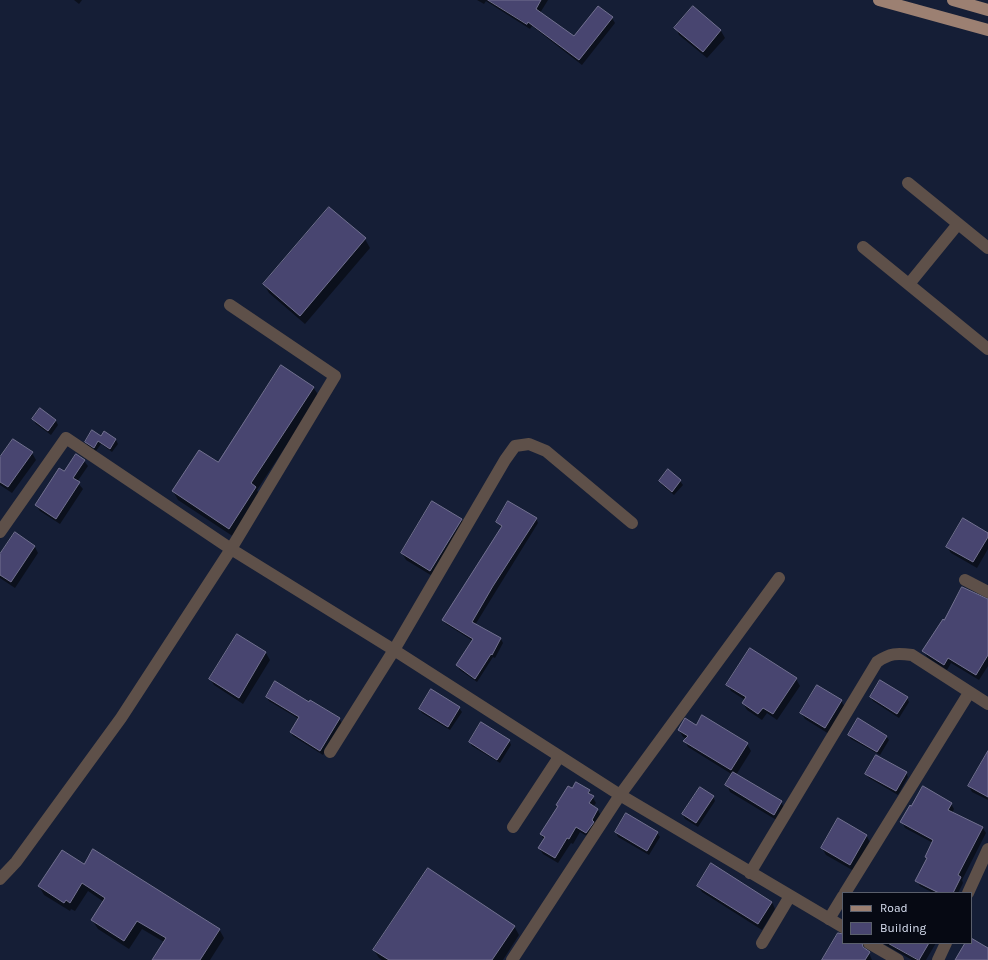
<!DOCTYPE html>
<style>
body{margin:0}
#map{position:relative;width:988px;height:960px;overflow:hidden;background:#151e36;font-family:Karla,sans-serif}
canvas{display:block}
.legend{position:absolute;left:842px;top:892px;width:130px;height:52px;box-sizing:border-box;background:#060913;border:1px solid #5a5f6c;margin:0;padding:5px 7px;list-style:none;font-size:12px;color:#d9e0f1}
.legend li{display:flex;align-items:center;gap:8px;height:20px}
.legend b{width:20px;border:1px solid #5a5f6c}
</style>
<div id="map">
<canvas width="988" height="960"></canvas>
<ul class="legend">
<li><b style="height:5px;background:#9c8072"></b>Road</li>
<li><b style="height:11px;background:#484570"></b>Building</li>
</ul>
</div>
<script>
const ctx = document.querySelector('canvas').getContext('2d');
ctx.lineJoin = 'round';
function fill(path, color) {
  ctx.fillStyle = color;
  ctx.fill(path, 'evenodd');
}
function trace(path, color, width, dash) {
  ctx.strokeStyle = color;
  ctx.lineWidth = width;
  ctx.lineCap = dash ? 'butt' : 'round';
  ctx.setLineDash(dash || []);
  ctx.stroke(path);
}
fill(new Path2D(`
 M74,0H82L79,4Z
 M477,0H548L540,13L574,37L612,18L615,23L582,65L532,26L530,29L486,1L484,4Z
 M693,8L721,31L725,38L707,58L679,35L676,28Z
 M365,239L370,248L305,324L269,293L264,284Z
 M313,387L319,396L257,490L261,497L234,537L178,500L173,491L218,463Z
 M40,410L56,421L58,425L51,435L36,424L33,419Z
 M104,432L116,440L118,444L112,452L101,444L96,451L88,446L86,442L101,438Z
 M32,453L36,460L12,493L0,485V459Z
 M84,461L88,466L77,482L83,489L60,524L40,511L36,505L64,473Z
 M668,471L680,481L683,485L674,495L662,485L660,481Z
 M536,518L538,523L475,625L501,639L503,643L495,658L493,657L477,682L460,670L457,665L473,641L446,624L443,620L502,528L497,522Z
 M461,519L465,526L434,577L406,560L402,553Z
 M15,534L35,547L38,553L15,588L0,578V556Z
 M988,534V549L977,568L951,553L947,547Z
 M988,600V666L979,680L951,663L947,670L927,657L924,651Z
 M237,635L266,653L270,660L243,704L214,685L210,679Z
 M796,679L800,686L777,720L767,713L762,720L747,710L743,703L745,700L731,691L728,685Z
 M267,697L310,703L339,719L342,723L323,755L293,736L291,732L299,719L269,701Z
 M871,697L907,698L909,702L899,718L873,701Z
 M841,701L845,707L829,734L805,719L801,713Z
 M459,708L462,712L450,730L422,713L420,709Z
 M696,726L747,744L751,751L736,775L781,802L785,809L778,821L730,792L727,785L733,775L688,747L685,741L687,739L683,737L679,730Z
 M849,735L886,736L889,740L880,755L851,739Z
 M509,740L511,745L500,763L472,746L470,742Z
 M988,752V800L972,792L969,786Z
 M906,773L908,777L898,795L869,778L866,774Z
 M700,788L713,796L715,801L698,827L685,819L683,815Z
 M572,790L589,791L596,803L593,807L598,810L601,816L590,838L580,832L573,844L571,843L558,863L543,854L539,848L544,840L541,834Z
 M951,804L954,809L952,813L983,828L986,833L962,880L963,883L958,893H933L920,886L917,881L927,859L926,857L933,843L905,828L902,822Z
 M616,832L657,833L660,837L649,855L618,837Z
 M866,835L870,842L854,871L826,855L822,848Z
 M84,865L219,929L224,938L210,960H155L164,942L142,929L129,949L98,929L92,920L104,902L88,891L75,911L71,909L70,911L44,895L39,886Z
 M698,886L772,902L775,909L762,930L702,892Z
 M514,926L519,935L503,960H382L379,958L374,950Z
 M843,935V943H871L866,946L865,950L869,953L872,960H823Z
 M876,943H936L926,960H912L882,943L881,945Z`), '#0007');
const building = new Path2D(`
 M488,0H541L536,9L574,36L598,6L613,17L579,60L528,22L527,24Z
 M693,6L721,30L703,52L674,28Z
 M329,207L366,238L300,316L263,284Z
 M281,365L314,387L251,483L256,487L229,529L172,491L199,450L218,462Z
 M40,408L56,420L48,431L32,419Z
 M92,430L101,436L104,431L116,439L110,449L98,441L94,448L85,442Z
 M13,439L33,452L8,487L0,482V457Z
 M76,454L85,460L73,478L80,482L56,519L35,505L59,468L64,471Z
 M668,469L681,480L672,492L659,481Z
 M432,501L462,519L430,571L401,553Z
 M508,501L537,518L493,586L472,622L501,638L492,655L491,654L475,679L456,665L473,639L442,620L502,526L496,522Z
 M963,518L988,533V537L973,562L946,547Z
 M15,532L35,546L11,582L0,575V554Z
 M962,587L988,599V655L976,675L948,658L944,665L922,651L943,619L944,620Z
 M237,634L266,652L239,698L209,679Z
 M750,648L797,678L773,714L763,708L758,714L742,703L746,697L726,685Z
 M880,680L908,697L897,714L870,697Z
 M275,681L309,702L310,700L340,718L320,751L290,732L299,717L266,697Z
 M817,685L842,700L825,728L800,713Z
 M431,689L460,707L448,727L419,709Z
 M702,715L748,743L731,770L683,741L688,736L678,730L685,718L696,725Z
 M858,718L887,736L877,752L848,735Z
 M481,722L510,740L497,760L469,742Z
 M988,751V797L968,786Z
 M876,755L907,772L896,791L865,774Z
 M733,772L782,801L774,815L725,785Z
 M576,782L590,790L588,793L594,796L589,803L598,809L592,820L594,822L586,833L576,827L569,839L567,838L555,858L538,848L545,837L540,834L558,806L556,805L568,786L572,788Z
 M923,786L952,803L948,810L983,827L958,875L961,877L953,893H939L915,881L927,858L925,857L933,840L900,822L910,805L911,806Z
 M700,787L714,796L696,823L682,814Z
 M626,813L658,832L647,851L615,832Z
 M838,818L867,835L850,865L821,848Z
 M93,849L220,929L200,960H152L166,938L137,921L124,941L91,920L105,898L82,883L70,903L66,900L64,903L38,886L62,850L84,864Z
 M711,863L772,902L758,924L697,886Z
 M428,868L515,926L492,960H389L373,950Z
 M838,933L843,934V943H862L863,947L870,952L865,960H822Z
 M971,938L988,948V960H955L965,943H971Z
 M888,943H929L919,960Z`);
fill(building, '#484570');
trace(building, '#727190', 1);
trace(new Path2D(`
 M908,183L988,248
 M863,247L988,349
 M909,284L958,224
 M0,532L66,438L231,549L335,376L230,305
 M965,580L988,592
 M330,752L394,650L505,460L515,446L529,444L546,451L632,523
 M513,827L559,757
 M750,873L877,662C890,653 897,653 912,655L988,704
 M0,879L16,862L121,718L231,549L394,650L620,795L779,578
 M845,893L969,693
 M968,893L988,849
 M829,919L843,896
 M762,943L790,896
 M869,943L898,960
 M512,960L620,795L843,927
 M938,960L946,943`), '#5e5049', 12);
trace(new Path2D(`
 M879,0L988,30
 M953,0L988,10`), '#9c8072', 12);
</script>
